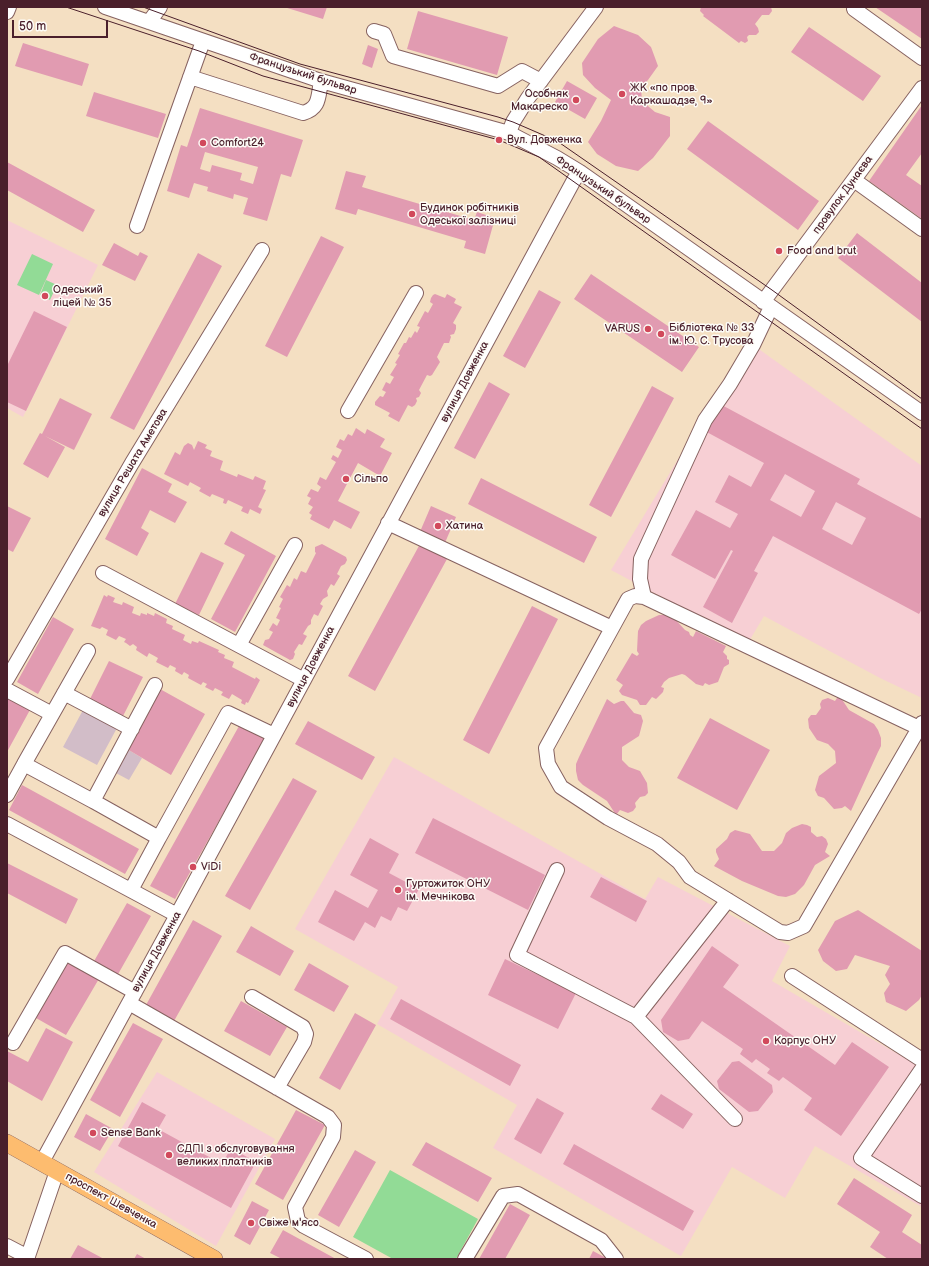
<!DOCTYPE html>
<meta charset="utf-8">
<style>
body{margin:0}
#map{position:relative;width:929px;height:1266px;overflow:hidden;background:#f4dfc2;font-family:"Balsamiq Sans",sans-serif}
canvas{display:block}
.frame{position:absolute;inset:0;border:8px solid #4a1f2b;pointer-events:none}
.scale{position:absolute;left:12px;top:20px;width:96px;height:18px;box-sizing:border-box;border:2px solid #4a1f2b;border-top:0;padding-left:5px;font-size:12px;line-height:14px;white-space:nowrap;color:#4a1f2b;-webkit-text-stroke:3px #fdfcf7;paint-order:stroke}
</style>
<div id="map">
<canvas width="929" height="1266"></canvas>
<div class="frame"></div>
<div class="scale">50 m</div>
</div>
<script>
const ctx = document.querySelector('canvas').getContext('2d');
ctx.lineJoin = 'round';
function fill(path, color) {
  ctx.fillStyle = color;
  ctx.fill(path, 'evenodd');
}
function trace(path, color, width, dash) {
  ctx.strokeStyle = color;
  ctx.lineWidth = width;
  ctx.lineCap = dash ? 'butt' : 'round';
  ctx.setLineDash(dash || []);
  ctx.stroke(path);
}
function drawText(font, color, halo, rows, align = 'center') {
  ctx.font = font + ' "Balsamiq Sans",sans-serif';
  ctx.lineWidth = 3;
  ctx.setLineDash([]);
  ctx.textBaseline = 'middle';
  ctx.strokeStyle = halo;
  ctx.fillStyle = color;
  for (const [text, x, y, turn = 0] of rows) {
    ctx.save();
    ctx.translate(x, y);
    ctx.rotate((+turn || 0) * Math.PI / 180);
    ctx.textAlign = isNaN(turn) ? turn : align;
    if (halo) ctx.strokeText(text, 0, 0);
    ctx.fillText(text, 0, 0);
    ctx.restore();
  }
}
fill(new Path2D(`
 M7,220L98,265L23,417L7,408Z
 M749,342L922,466V698L880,678L764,616L748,643L611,570Z
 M394,757L645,899L658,877L790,946L772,981L922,1068V1207L815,1146L785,1198L732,1167L681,1256L493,1148L517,1105L377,1024L398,987L295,929Z
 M157,1072L275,1139L216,1246L94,1172Z`), '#f7cfd4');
fill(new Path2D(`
 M83,710L117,728L97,765L63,747Z
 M127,749L142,758L129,780L114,772Z`), '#d2bdc8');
fill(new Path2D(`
 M32,254L53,264L39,295L17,285Z
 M46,280L57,285L50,300L40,295Z
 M390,1170L478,1219L456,1259H393L353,1237Z`), '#92db96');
fill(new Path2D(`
 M284,7H327L323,19Z
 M701,7H771L772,11L769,15H762L755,24L758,28L759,32L756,35H749L747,37L748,41L745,43L741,41L739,43L703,16L704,15L700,11Z
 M875,7H922V39Z
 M418,11L508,37L497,75L407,49Z
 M614,26L638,35L651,47L658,66L648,80L641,87L642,101L655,112L670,117V136L653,158L638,171L616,166L597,154L588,142L601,121L611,100L595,88L583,75L582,63L598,39Z
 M809,27L881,76L863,101L791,52Z
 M23,43L89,64L82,86L15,66Z
 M368,45L378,49L372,68L362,64Z
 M567,81L597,98L585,119L555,102Z
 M94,92L166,114L158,138L86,116Z
 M922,105V153L906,175L922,186V219L869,181Z
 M200,108L303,140L291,177L281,174L267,221L243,214L248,198L234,194L233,199L207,191L208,187L194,183L189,198L167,191L181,145L187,147ZM205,152L258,167L253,184L240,180L242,173L212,165L210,172L200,169Z
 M708,121L819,201L798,230L687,149Z
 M7,162L95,210L83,232L7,190Z
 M346,171L366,176L362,187L474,220L477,212L495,218L485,254L464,248L466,241L358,209L356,215L335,209Z
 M857,233L922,283V322L838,258Z
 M321,236L344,247L287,357L265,346Z
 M114,243L138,256L140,252L148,256L135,281L102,265Z
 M198,253L222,266L134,430L110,418Z
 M591,274L699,347L682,372L574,299Z
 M539,290L561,302L525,368L503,356Z
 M435,294L445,298L447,294L456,299L454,303L462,307L453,323L456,325V329L454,334L450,335L451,337L449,343H444L437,357L440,362L432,375L430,376L427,375L419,390L421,393L419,397L416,398L417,401L415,405L412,407L408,405L399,422L388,416L390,413L375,405V402L380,396L383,397L386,392L382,390L386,382L390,384L394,377L390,375L397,364L395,363L400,355L398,354L404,343H406L409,337L411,338L415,331L417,333L420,327L417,326L425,311L428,313L433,304L430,302L431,298L433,295Z
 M34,311L67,327L26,411L7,402V366Z
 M489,382L510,394L475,459L454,448Z
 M652,386L674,398L611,517L589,505Z
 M60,398L92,414L74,450L45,436L65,447L48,478L23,464L40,433L42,434Z
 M718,403L860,479L857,484L922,519V609L919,614L773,536L754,571L758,573L732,623L703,607L733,551L731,550L715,579L671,555L696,510L730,528L738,514L715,502L729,475L751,487L764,463L703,430ZM785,474L815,491L801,517L770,500ZM836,502L866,518L852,545L822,529Z
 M356,428L365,434L367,429L385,439L380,447L392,453L380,476L358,463L338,501L360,512L351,529L334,520L329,529L310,519L312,515L309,513L313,507L308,504L311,498L307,496L311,489L318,492L321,487L317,484L320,477L326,480L336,462L331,459L333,455L338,458L342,450L336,447L340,439L344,441L348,434L352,436Z
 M198,441L207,445L205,448L212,451L210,456L223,461L220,470L237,477L238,474L253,480L255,476L266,481L263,489L266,490L258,507L262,509L260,514L250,509L248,514L241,511L243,507L228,500L226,504L223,503L224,499L212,494L210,497L199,491L201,488L190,482L188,486L164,474L175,452L180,455L184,446L188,443L192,445L194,450Z
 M142,468L172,484L168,492L187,502L175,523L150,510L141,528L149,533L137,556L105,539Z
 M481,478L597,537L584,563L468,504Z
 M7,506L31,518L13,552L7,549Z
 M431,506L456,517L444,545L419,534Z
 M231,531L276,556L235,632L211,619L245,555L224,544Z
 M322,544L346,557L347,560L345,564L341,566L337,574L340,576L334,586L331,584L327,591L328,596L323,599L320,604L323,606L318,616L314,614L311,620V624L308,626L303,634L307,636L302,645L299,644L294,652L295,654L293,659L290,660L263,645L265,640L269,639L273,632L269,630L273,623L277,626L280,620L276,618L281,608L279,607L283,599L280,597L287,585L290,587L294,578L297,580L301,571L306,573L316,553L315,552V547Z
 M420,544L447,559L375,691L348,676Z
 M201,552L224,563L199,615L175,604Z
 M104,595L107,597L108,595L115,598L113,602L122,605L123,602L134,607L132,613L140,616L141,613L147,615V613L154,616L155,613L167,619L166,623L173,626L172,629L185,635L183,640L191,644L192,641L198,643L199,641L219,650L218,652L225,655L224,658L234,662L232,667L255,679L256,677L260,680L248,703L246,702L245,705L241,703L242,700L232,694L229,699L221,695L223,692L215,688L213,691L205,687L207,684L203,682L201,685L188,678L189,675L184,672L182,675L175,671L176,668L170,665L168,668L156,662L158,658L149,653L147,657L136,650L137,647L133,644L130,646L126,643L124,642L126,639L119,636L116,640L106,635L108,630L102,627L100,629L91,626Z
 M532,606L558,619L489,754L463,740Z
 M659,615H666L673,617L685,630L689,632L690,635L693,637L696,631L726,646L723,652L727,656V659L729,660V664L724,667L718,682L709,685L705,683L703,686L696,684L685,675L682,674L669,678L664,682L661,687L664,688L663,692L656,699L652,697L646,705H640L637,700L622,695L619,691L623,685L616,680L632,653L637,656L639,654L637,651L638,631L641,625L646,621Z
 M53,617L74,629L38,694L17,682Z
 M109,661L143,677L123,716L90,699Z
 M160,689L205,714L171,775L127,749Z
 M839,695L849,710L874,724L878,730L881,738V746L878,752L851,811L845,806L842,808L834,809L824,798L818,796L815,790L819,776L836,763L835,751L828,744L817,740L809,728L808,719L811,715H816L821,708L820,704L822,700L828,698L835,701Z
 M9,696L31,708L7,752V700Z
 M607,699L614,704L621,701H624L634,713L641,715L643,721L639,736L622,747V760L629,767L640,771L647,783L648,793L645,796L640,797L635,803L636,807L633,811L628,813L620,810L616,815L607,801L583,785L578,780L576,771V764L579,757Z
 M710,718L770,750L737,810L677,778Z
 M308,721L375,757L362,780L295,744Z
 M239,726L265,739L175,899L150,886Z
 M293,778L317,791L250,910L225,896Z
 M22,785L139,849L125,874L9,810Z
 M433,818L545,875L528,910L415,853Z
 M802,824L807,825L811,827V832L817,837L822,836L826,839L828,844L825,852L830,856L815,865L804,885L795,894L786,897L778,896L742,881L714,866L719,859L716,852V849L727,839L730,833L735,830L750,834L762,851H774L782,843L786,833L792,828Z
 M370,838L399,854L389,873L419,889L407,911L398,907L391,921L381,916L375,928L365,922L354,941L318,922L335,890L368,908L378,890L350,875Z
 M7,863L78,899L66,924L7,893Z
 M601,877L647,901L636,922L590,897Z
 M127,903L151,916L117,976L93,963Z
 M858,910L922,951V995L919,1000L906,1011L886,1002L884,993L890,984L885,975L890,966L855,955L847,969L836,971L823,961L818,950L835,921Z
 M193,920L222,936L174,1021L146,1005Z
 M251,926L294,951L280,976L236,952Z
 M712,946L739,965L723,987L835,1065L852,1042L889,1067L841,1136L804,1110L812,1098L783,1077L779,1081L767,1073L770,1069L756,1059L752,1063L740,1054L743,1049L702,1021L689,1039L678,1041L663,1032L661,1020Z
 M69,959L100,977L66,1035L36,1018Z
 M505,959L576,993L558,1029L488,995Z
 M309,963L349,986L334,1012L294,990Z
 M401,999L521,1065L510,1086L390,1019Z
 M241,1001L287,1027L270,1056L224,1031Z
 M355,1013L376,1025L340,1090L319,1078Z
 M133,1023L163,1039L120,1117L90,1100Z
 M46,1028L73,1042L42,1101L7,1081V1051L28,1062Z
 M739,1061L772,1085L773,1092L758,1111L749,1112L719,1089L717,1081L732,1062Z
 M661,1094L693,1114L683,1129L651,1109Z
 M537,1098L564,1113L541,1154L514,1139Z
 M142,1102L166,1115L158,1129L222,1164L231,1148L256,1162L231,1208L118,1146Z
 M296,1110L325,1125L283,1200L255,1184Z
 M86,1114L113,1129L100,1151L74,1137Z
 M426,1142L492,1178L478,1202L412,1165Z
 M574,1144L694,1211L683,1231L563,1164Z
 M355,1150L376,1162L339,1227L318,1215Z
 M854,1178L912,1215L902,1232L922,1245V1259H888L870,1247L880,1232L837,1204Z
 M252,1201L269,1210L250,1245L234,1236Z
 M510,1204L530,1215L505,1259H479Z
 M283,1230L336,1259H282L270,1253Z
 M78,1245L104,1259H70Z
 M593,1251L608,1259H589Z
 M137,1254L146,1259H134Z`), '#e19bb1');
const minor = new Path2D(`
 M105,7L321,81L509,133L557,158L580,172L922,413
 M854,9L922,58
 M7,12L9,7
 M149,22L160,7
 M374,31L384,34L393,56L498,86L522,71L541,81
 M190,77L303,113C320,108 318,97 321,81
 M509,133L513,122L528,98L596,7
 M854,180L922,229
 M137,226L203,41
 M763,302L922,88
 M348,411L416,293
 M388,523L612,628
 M103,573L304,680
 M644,597L640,579L641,559L705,420L730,384L753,345L771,307
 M239,645L295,545
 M7,679L132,463L262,250
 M7,690L52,714
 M64,693L132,729
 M919,728L644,597L635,596L628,599L546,748L548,764L561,787L608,818L657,844L679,862L690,877L780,932L788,933L804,926L919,728L922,723
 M24,764L88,651
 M7,795L24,764L93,801L155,685
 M93,801L159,838L228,713L274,735
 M7,824L177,915
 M557,870L517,955L636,1017L735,1119
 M131,890L159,838
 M792,976L922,1060
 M252,997L303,1027L306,1034L304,1042L277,1088
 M129,1003L328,1117L334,1125L333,1137L295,1207L298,1221L304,1226L366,1259
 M636,1017L728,900
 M13,1043L65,953L135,992
 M922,1069L861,1158L922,1196
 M42,1162L177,915L574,180L580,172
 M7,1246L28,1257
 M27,1259L57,1171
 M465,1259L503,1196L518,1194L601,1240L616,1259`);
const major = new Path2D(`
 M7,1143L214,1259`);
trace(minor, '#866260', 16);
trace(major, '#866260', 18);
trace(minor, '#fff', 14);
trace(major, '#fdbc6f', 17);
trace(new Path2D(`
 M66,7L199,51L263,76L499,140L539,157L922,429
 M143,7L300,64L498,117L513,122L557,141L772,290L922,399`), '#4a1f2b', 1);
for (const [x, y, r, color] of [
 [622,94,4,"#d1495b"],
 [576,100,4,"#d1495b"],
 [499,140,4,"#d1495b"],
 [203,143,4,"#d1495b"],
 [412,214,4,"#d1495b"],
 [779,251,4,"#d1495b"],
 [45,296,4,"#d1495b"],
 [648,329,4,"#d1495b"],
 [661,334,4,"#d1495b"],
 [346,479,4,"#d1495b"],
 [438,526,4,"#d1495b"],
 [193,867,4,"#d1495b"],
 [398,890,4,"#d1495b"],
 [766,1041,4,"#d1495b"],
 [93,1133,4,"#d1495b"],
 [169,1155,4,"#d1495b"],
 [251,1223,4,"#d1495b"]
]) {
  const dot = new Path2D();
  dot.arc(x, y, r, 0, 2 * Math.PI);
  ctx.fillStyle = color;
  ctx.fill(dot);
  trace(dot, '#fdfcf7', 1.5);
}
drawText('11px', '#4a1f2b', '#fdfcf7', [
 ["Французький бульвар",303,74,18],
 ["Французький бульвар",603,190,34],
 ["провулок Дунаєва",843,195,-54],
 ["вулиця Довженка",465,382,-62],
 ["вулиця Решата Аметова",133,463,-59],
 ["вулиця Довженка",311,667,-62],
 ["вулиця Довженка",157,952,-61],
 ["проспект Шевченка",111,1201,29]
]);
drawText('11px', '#4a1f2b', '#fdfcf7', [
 ["ЖК «по пров.",630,88],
 ["Каркашадзе, 9»",630,101],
 ["Особняк",568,94,"right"],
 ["Макареско",568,107,"right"],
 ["Вул. Довженка",507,140],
 ["Comfort24",211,143],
 ["Будинок робітників",420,208],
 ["Одеської залізниці",420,221],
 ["Food and brut",787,251],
 ["Одеський",53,290],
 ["ліцей № 35",53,303],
 ["Бібліотека № 33",669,328],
 ["ім. Ю. С. Трусова",669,341],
 ["VARUS",640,329,"right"],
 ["Сільпо",354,479],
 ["Хатина",446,526],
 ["ViDi",201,867],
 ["Гуртожиток ОНУ",406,884],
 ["ім. Мечнікова",406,897],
 ["Корпус ОНУ",774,1041],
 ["Sense Bank",101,1133],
 ["СДПІ з обслуговування",177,1149],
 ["великих платників",177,1162],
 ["Свіже м'ясо",259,1223]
], 'left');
</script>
